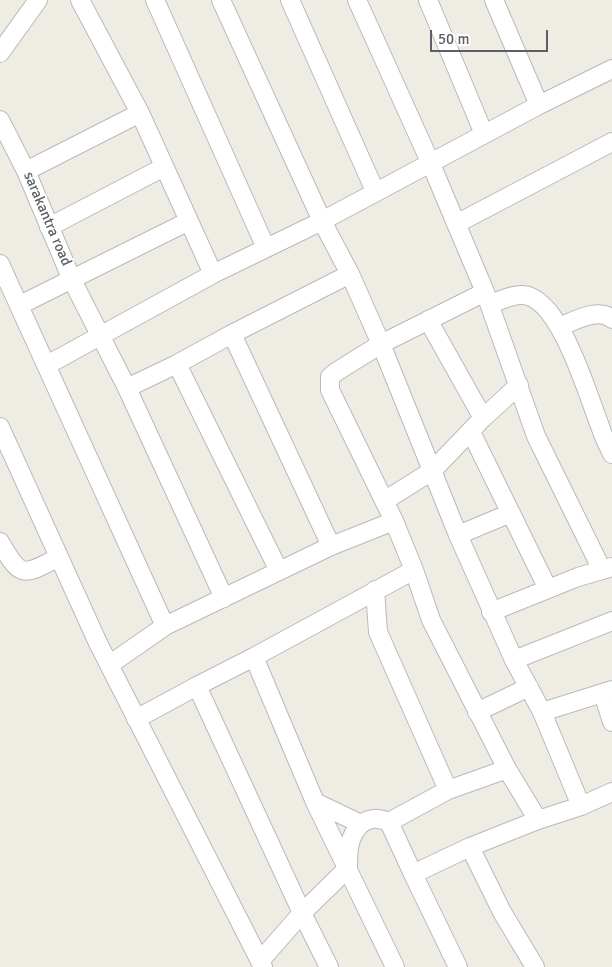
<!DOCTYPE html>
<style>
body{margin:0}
#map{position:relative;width:612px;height:967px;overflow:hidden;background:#efece3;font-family:Signika,sans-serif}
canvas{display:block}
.scale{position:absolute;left:430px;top:30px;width:118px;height:22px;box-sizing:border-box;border:2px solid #5b6064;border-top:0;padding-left:6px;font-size:15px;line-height:18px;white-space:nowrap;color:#5b6064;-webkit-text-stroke:4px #fff;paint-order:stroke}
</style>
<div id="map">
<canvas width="612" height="967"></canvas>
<div class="scale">50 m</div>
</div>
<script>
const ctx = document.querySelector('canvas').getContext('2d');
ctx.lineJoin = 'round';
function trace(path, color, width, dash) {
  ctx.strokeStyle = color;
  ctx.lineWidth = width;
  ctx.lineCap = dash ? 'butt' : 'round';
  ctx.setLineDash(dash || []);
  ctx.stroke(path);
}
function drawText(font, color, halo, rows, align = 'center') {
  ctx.font = font + ' Signika,sans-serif';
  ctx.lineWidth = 4;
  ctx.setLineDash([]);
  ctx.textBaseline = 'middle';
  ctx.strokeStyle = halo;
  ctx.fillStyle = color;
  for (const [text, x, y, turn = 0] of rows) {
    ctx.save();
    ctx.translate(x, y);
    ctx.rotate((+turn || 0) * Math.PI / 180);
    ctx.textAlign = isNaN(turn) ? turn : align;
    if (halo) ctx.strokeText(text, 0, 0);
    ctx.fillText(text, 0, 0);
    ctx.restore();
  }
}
const minor = new Path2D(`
 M80,0L140,113L213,274L322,221L350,274L381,344L458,535L514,660L542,712L581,806
 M155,0L266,248
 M221,0L322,221L539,105L612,69
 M290,0L375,191
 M357,0L431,164L485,292L536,436L602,570
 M428,0L484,134
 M494,0L539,105
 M0,53L38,0
 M0,120L26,171L72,280L127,388L224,598
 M26,171L140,113
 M456,224L612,142
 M49,227L164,167
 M0,264L165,626L109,665
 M485,292L381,344L336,372L330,377V390L394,521L414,570L431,620L507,769L538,820L581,806L612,792
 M490,304C500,301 512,294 523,295C560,297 588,396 600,426C603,436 608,445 612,454
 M20,305L189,221
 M428,320L483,418
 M559,327C574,321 599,307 612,319
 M232,334L350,274
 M177,364L232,334L331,546
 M47,365L213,274
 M127,388L177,364L279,571
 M0,427L98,643L263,967
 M471,432L548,589
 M384,501L432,471L483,418L519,385
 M458,535L511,513
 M0,542C21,579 23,576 59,557
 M375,590L378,632L448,790
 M491,612L578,577L612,567
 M165,626L331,546L394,521
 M254,657L414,570
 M514,660L612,621
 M197,686L254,657L315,802L395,967
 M603,693L612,722
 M477,712L529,687
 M542,712L612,690
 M136,719L197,686L302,913L329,967
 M315,802L361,824C371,817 378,818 389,822L448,790L507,769
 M389,822L413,874
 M470,847L502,912L535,967
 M260,961L302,913L348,868C348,851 348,837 361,824
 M458,967L413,874L470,847L538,820`);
trace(minor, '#b6babe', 20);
trace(minor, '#fff', 18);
drawText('15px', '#5b6064', '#fff', [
 ["sarakantra road",47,219,67]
]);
</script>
